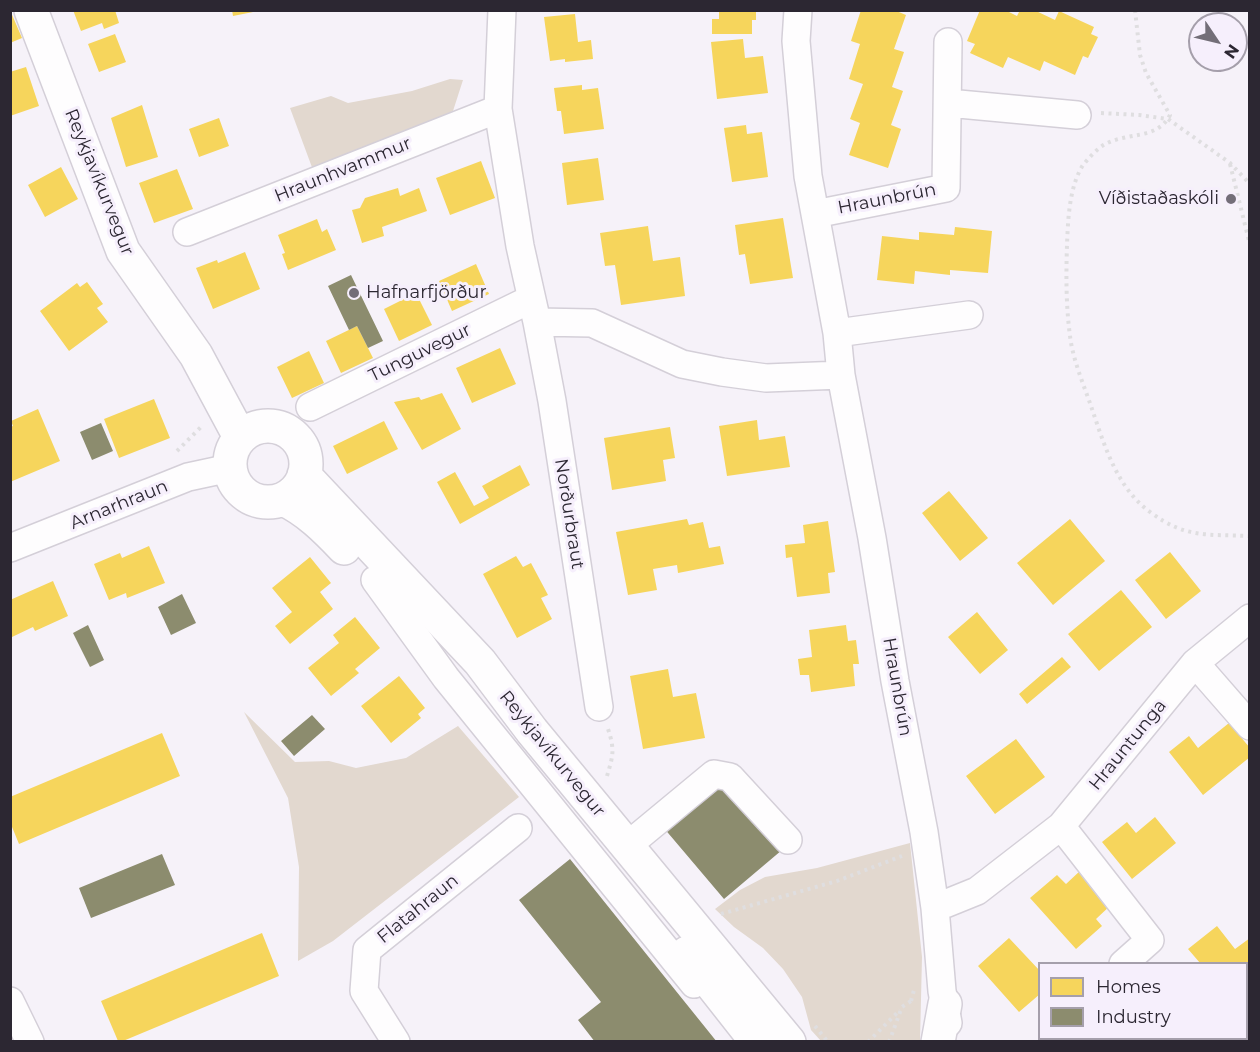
<!DOCTYPE html>
<meta charset="utf-8">
<style>
body{margin:0}
#map{position:relative;width:1260px;height:1052px;overflow:hidden;background:#f6f2f9;font-family:Montserrat,sans-serif}
canvas{display:block}
.frame{position:absolute;inset:0;border:12px solid #2c2732;pointer-events:none}
.legend{position:absolute;left:1038px;top:962px;width:210px;height:78px;box-sizing:border-box;background:#f6effc;border:2px solid #a59fab;margin:0;padding:8px 10px;list-style:none;font-size:18px;color:#2c2732}
.legend li{display:flex;align-items:center;gap:12px;height:30px}
.legend b{width:30px;border:2px solid #a59fab}
.north{position:absolute;left:1188px;top:12px;width:60px;height:60px;box-sizing:border-box;background:#f6effc;border:2px solid #a59fab;border-radius:50%;rotate:125deg;font-size:16px;font-weight:700;line-height:24px;text-align:center;color:#2c2732}
.north::after{content:'';display:block;margin:auto;width:21px;height:27px;background:#736e78;clip-path:polygon(50% 0,100% 100%,50% 72%,0 100%)}
</style>
<div id="map">
<canvas width="1260" height="1052"></canvas>
<div class="frame"></div>
<ul class="legend">
<li><b style="height:16px;background:#f6d55c"></b>Homes</li>
<li><b style="height:16px;background:#8c8c6e"></b>Industry</li>
</ul>
<div class="north">N</div>
</div>
<script>
const ctx = document.querySelector('canvas').getContext('2d');
ctx.lineJoin = 'round';
function fill(path, color) {
  ctx.fillStyle = color;
  ctx.fill(path, 'evenodd');
}
function trace(path, color, width, dash) {
  ctx.strokeStyle = color;
  ctx.lineWidth = width;
  ctx.lineCap = dash ? 'butt' : 'round';
  ctx.setLineDash(dash || []);
  ctx.stroke(path);
}
function drawText(font, color, halo, rows, align = 'center') {
  ctx.font = font + ' Montserrat,sans-serif';
  ctx.lineWidth = 6;
  ctx.setLineDash([]);
  ctx.textBaseline = 'middle';
  ctx.strokeStyle = halo;
  ctx.fillStyle = color;
  for (const [text, x, y, turn = 0] of rows) {
    ctx.save();
    ctx.translate(x, y);
    ctx.rotate((+turn || 0) * Math.PI / 180);
    ctx.textAlign = isNaN(turn) ? turn : align;
    if (halo) ctx.strokeText(text, 0, 0);
    ctx.fillText(text, 0, 0);
    ctx.restore();
  }
}
fill(new Path2D(`
 M450,79L463,80L453,111L415,128L313,170L290,108L331,96L348,103L412,91Z
 M244,712L295,762L329,761L356,768L406,758L458,726L519,797L333,941L298,961L299,867L288,798Z
 M910,843L922,957L920,1041H821L811,1030L802,997L783,969L763,948L734,927L715,909L740,890L765,877L817,868Z`), '#e2d8cf');
fill(new Path2D(`
 M10,10L22,38L10,43Z
 M73,10H115L119,23L104,29L102,23L81,31Z
 M232,10H253V12L233,16Z
 M719,10H756V20H752V34H712V19H719Z
 M861,10H894L906,15L894,49L904,52L892,87L903,91L891,125L901,129L888,168L849,155L860,123L850,119L863,84L849,79L860,44L851,41Z
 M980,10H1005L1017,16L1020,10H1034L1055,20L1059,11L1094,27L1091,34L1098,37L1088,58L1083,56L1075,75L1044,61L1040,71L1008,57L1003,68L970,53L975,44L967,41Z
 M575,14L578,42L591,40L593,59L565,62V59L550,61L544,17Z
 M115,34L126,62L99,72L88,44Z
 M743,39L745,58L763,56L768,93L717,99L711,42Z
 M26,67L39,106L10,116V72Z
 M582,85V90L598,88L604,129L564,134L561,111H557L554,88Z
 M142,105L158,157L126,167L111,118Z
 M219,118L229,146L199,157L189,129Z
 M746,125L747,134L762,132L768,177L732,182L724,128Z
 M598,158L604,200L567,205L562,163Z
 M481,161L495,198L450,215L436,178Z
 M61,167L78,199L45,217L28,185Z
 M177,169L193,209L154,223L139,183Z
 M398,188L400,196L419,188L427,211L382,227L384,236L362,243L352,210L360,208L365,198Z
 M783,218L793,278L750,284L745,254L739,255L735,225Z
 M317,219L322,232L327,229L336,250L288,270L282,254L285,253L278,235Z
 M648,226L653,261L680,257L685,296L621,305L615,265L605,266L600,233Z
 M955,227L992,231L988,273L950,270V275L915,271L914,284L877,280L882,236L919,240V232L954,235Z
 M245,252L260,289L213,309L196,268L217,260L218,263Z
 M476,264L489,294L452,311L439,281Z
 M87,282L103,304L97,308L108,322L69,351L40,311L77,283L80,287Z
 M416,293L432,325L399,341L384,309Z
 M357,326L373,358L341,373L326,341Z
 M500,348L516,384L472,403L456,368Z
 M309,351L324,383L292,398L277,367Z
 M442,393L461,429L422,450L394,402L419,397L421,400Z
 M154,399L170,438L119,458L104,419Z
 M38,409L60,461L10,482V427L13,426L11,421Z
 M757,420L759,440L785,436L790,467L727,476L719,426Z
 M384,421L398,449L347,474L333,446Z
 M670,427L675,458L663,460L666,481L612,490L604,438Z
 M520,465L530,485L460,524L437,482L455,472L474,506L489,498L482,486Z
 M949,491L988,538L960,561L922,513Z
 M687,519L689,525L703,522L709,548L720,546L724,564L678,573L677,565L653,569L657,590L628,595L616,532Z
 M1070,519L1105,561L1053,605L1017,563Z
 M828,521L835,572L828,573L830,593L797,597L792,557L786,558L785,545L805,543L803,525Z
 M149,546L165,583L127,598L126,593L109,600L94,564L120,553L122,558Z
 M1170,552L1201,591L1166,619L1135,580Z
 M516,556L523,567L531,563L548,595L541,598L552,619L517,638L483,574Z
 M310,557L331,583L320,592L333,609L290,644L275,626L292,612L272,588Z
 M53,581L68,616L35,631L33,627L12,637L10,600Z
 M1121,590L1152,627L1099,671L1068,634Z
 M977,612L1008,650L980,674L948,637Z
 M355,617L380,648L355,669L359,673L331,696L308,668L339,643L333,635Z
 M846,625L848,641L856,640L859,664H853L855,686L811,692L809,675H800L798,659L812,657L809,630Z
 M1062,657L1071,667L1027,704L1019,694Z
 M668,669L673,697L696,693L705,738L643,749L630,676Z
 M399,676L425,708L418,714L421,718L391,743L361,706Z
 M1229,723L1250,748V757L1203,795L1169,752L1189,736L1198,748Z
 M162,733L180,776L19,844L10,822V797Z
 M1016,739L1045,777L995,814L966,776Z
 M1155,817L1176,843L1132,879L1102,842L1127,822L1136,833Z
 M1081,870L1112,904L1096,919L1102,926L1076,949L1030,898L1057,875L1066,884Z
 M1217,926L1235,949L1250,938V969L1246,972V963H1200L1188,949Z
 M262,933L279,976L123,1041H118L101,1001Z
 M1009,938L1040,971V994L1019,1012L978,966Z
 M1130,1038H1203L1206,1041H1132Z`), '#f6d55c');
fill(new Path2D(`
 M351,275L383,341L368,348L357,326L349,330L328,286Z
 M101,423L113,451L92,460L80,432Z
 M182,594L196,623L171,635L158,607Z
 M88,625L104,660L90,667L73,633Z
 M312,715L325,729L294,756L281,741Z
 M722,778L782,850L724,899L663,827Z
 M162,854L175,885L91,918L79,888Z
 M570,859L684,1001L717,1042H595L578,1020L601,1002L519,900Z`), '#8c8c6e');
const minor = new Path2D(`
 M502,10L498,109L520,246L537,322L552,401L599,707
 M798,10L796,41L808,176L837,333L841,375L872,538L895,681L924,832L935,908L942,991L948,1023
 M948,103L1077,115
 M815,214L946,188L948,42
 M187,232L498,109
 M537,322L592,323L682,364L722,372L766,378L841,375
 M837,333L969,315
 M310,407L531,299
 M10,548L188,477L230,468
 M375,580L446,678L694,984
 M1195,663L1250,726
 M1061,826L1150,940L1123,964
 M627,846L714,774L730,777L788,840
 M935,908L977,891L1061,826L1195,663L1250,618
 M10,1001L30,1042
 M1111,1038L1113,1042
 M396,1042L364,991L367,950L518,828`);
const major = new Path2D(`
 M31,10L123,251L196,355L240,437
 M230 464a38 38 0 1 1 76 0a38 38 0 1 1-76 0Z
 M304,475L480,662L532,731L789,1042
 M283,499C307,510 326,529 344,548
 M687,953L757,1042
 M938,1042L945,1004`);
trace(minor, '#d4cfd8', 30);
trace(major, '#d4cfd8', 36);
trace(new Path2D(`
 M1135,10L1140,55L1146,73L1170,115C1157,141 1125,131 1102,146C1096,150 1088,159 1083,165C1069,187 1068,220 1067,245C1066,276 1066,306 1070,336C1073,360 1083,383 1091,406C1104,444 1116,487 1150,512C1186,539 1208,534 1250,536
 M1101,113L1139,115L1168,119L1230,163L1250,184
 M1230,164L1250,245
 M177,451L201,427
 M607,776C613,756 615,750 608,729
 M721,914L837,881L902,856
 M911,1001L914,990
 M815,1026L828,1042
 M868,1042L900,1010
 M889,1042L902,1007L911,1001
 M1047,1042L1051,1038`), '#dfdee0', 4, [3, 4.5]);
trace(minor, '#fefdfe', 27);
trace(major, '#fefdfe', 33);
for (const [x, y, r, color] of [
 [1231,199,6,"#736e78"],
 [354,293,6,"#736e78"]
]) {
  const dot = new Path2D();
  dot.arc(x, y, r, 0, 2 * Math.PI);
  ctx.fillStyle = color;
  ctx.fill(dot);
  trace(dot, '#f6effc', 2);
}
drawText('18px', '#2c2732', '#f6effc', [
 ["Hraunhvammur",343,170,-22],
 ["Reykjavíkurvegur",99,182,68],
 ["Hraunbrún",887,199,-11],
 ["Tunguvegur",420,353,-26],
 ["Arnarhraun",119,505,-22],
 ["Norðurbraut",569,514,81],
 ["Hraunbrún",897,687,80],
 ["Hrauntunga",1128,745,-51],
 ["Reykjavíkurvegur",552,754,51],
 ["Flatahraun",418,909,-39]
]);
drawText('18px', '#2c2732', '#f6effc', [
 ["Víðistaðaskóli",1219,199],
 ["Hafnarfjörður",366,293,"left"]
], 'right');
</script>
